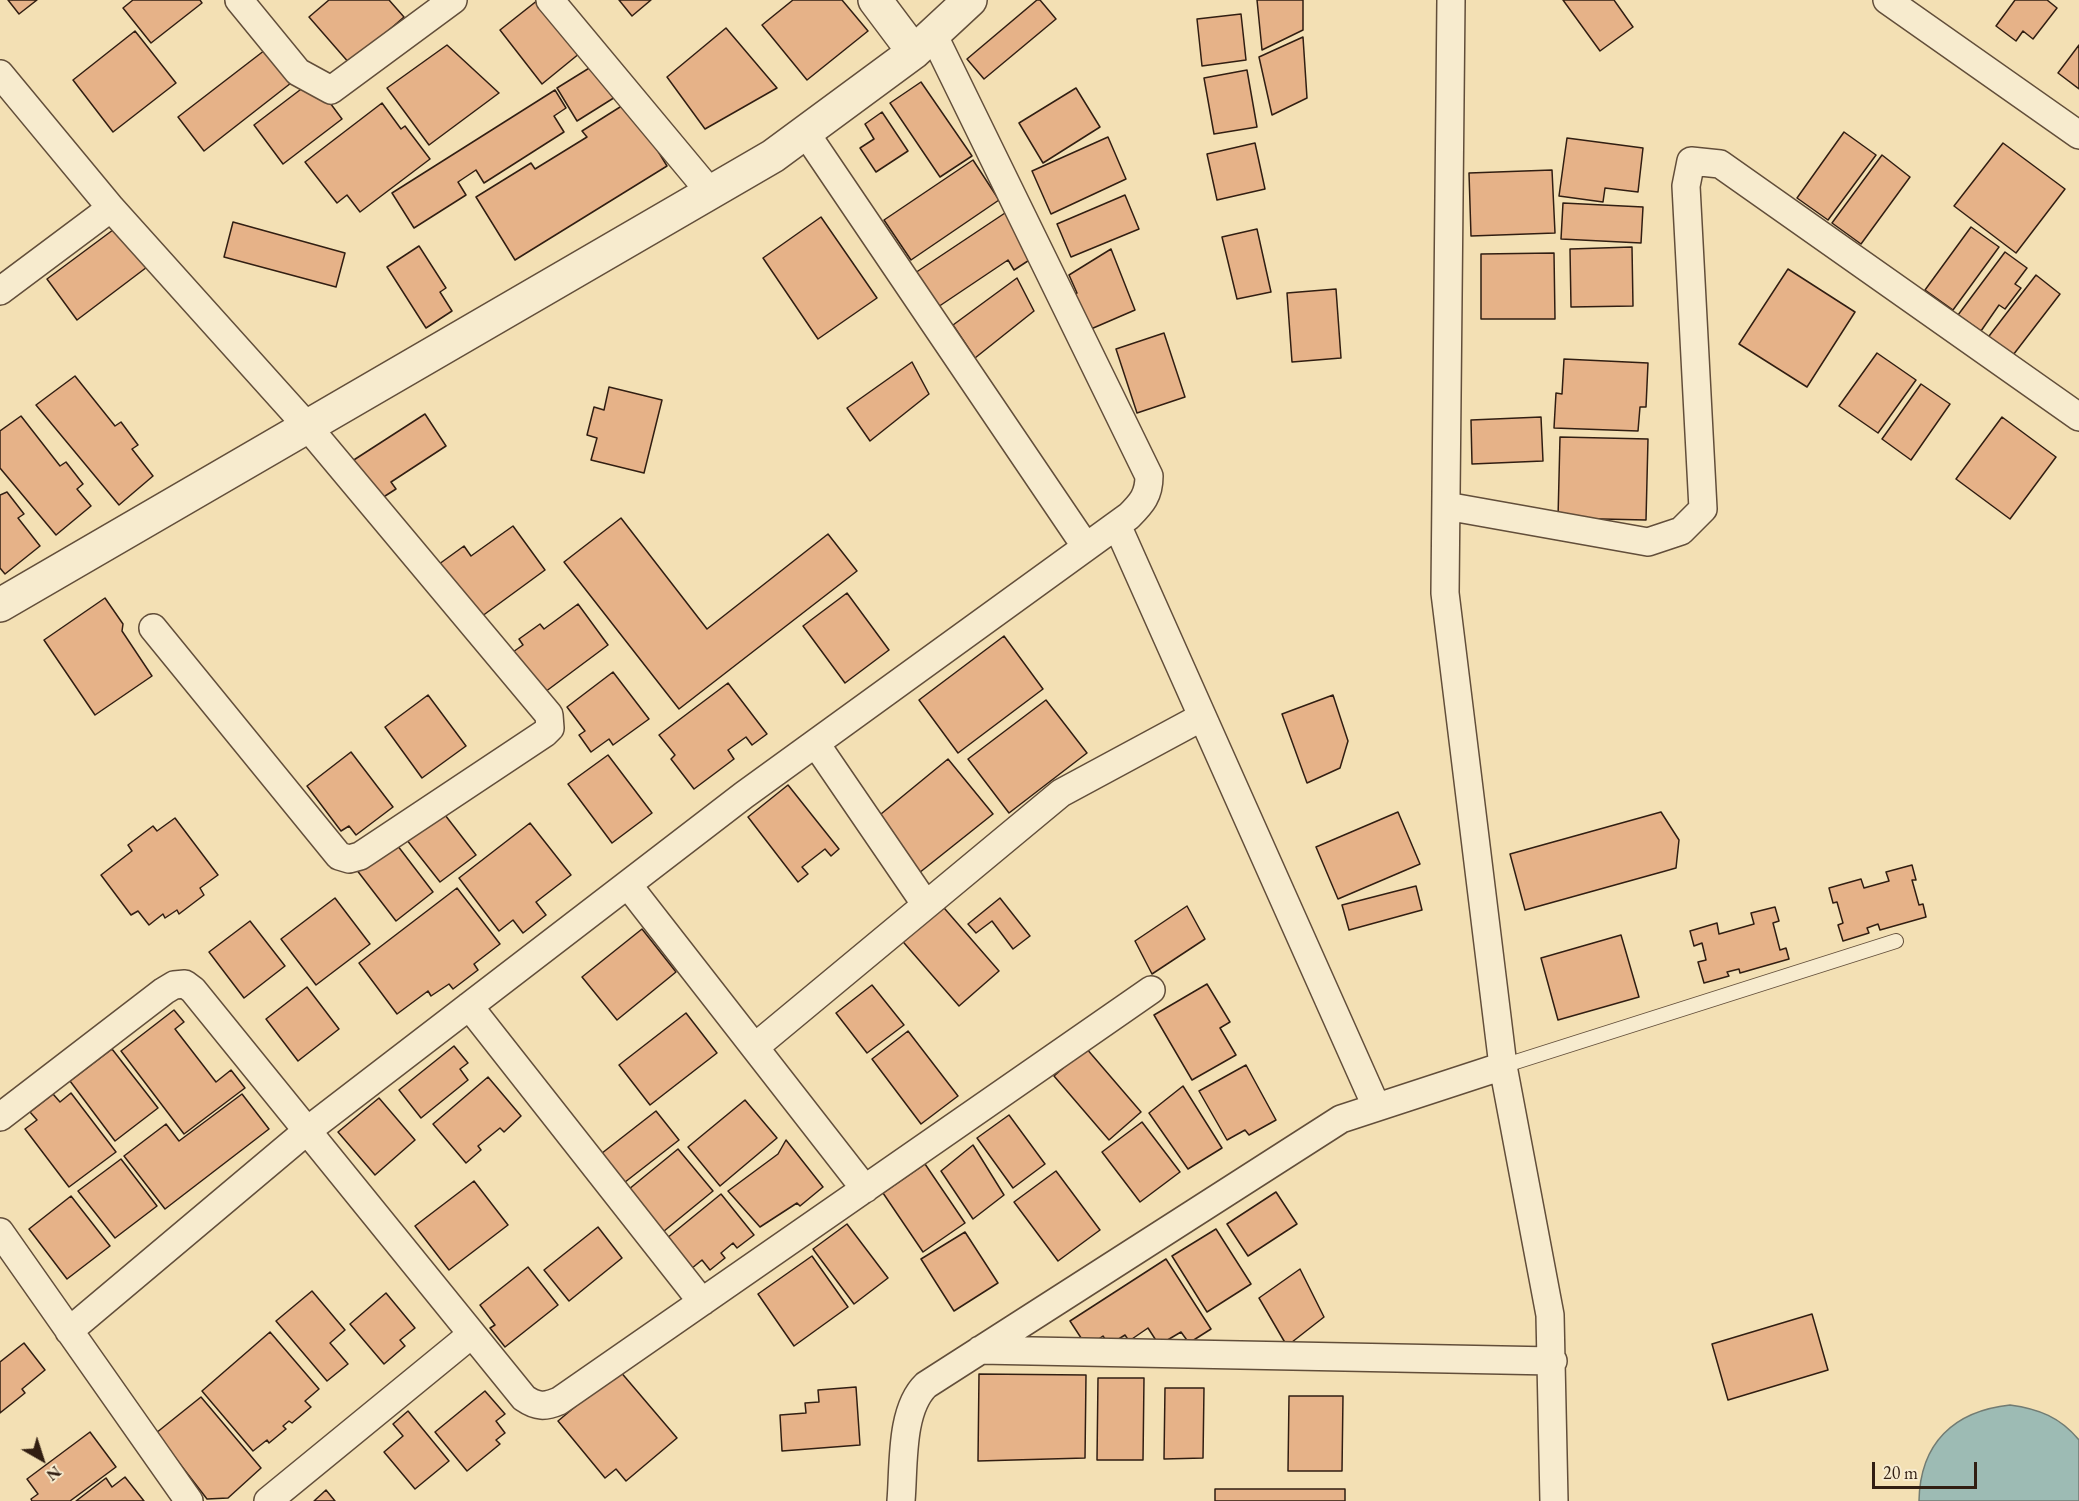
<!DOCTYPE html>
<style>
body{margin:0}
#map{position:relative;width:2079px;height:1501px;overflow:hidden;background:#f3e0b4;font-family:"EB Garamond",serif}
canvas{display:block}
.north{position:absolute;left:12px;top:1429px;width:60px;height:60px;-webkit-text-stroke:4px #f7ebce;paint-order:stroke;rotate:141deg;font-size:16px;font-weight:700;line-height:24px;text-align:center;color:#311e12}
.north::after{content:'';display:block;margin:auto;width:21px;height:27px;background:#311e12;clip-path:polygon(50% 0,100% 100%,50% 72%,0 100%)}
.scale{position:absolute;left:1872px;top:1462px;width:105px;height:27px;box-sizing:border-box;border:3px solid #311e12;border-top:0;padding-left:8px;font-size:18px;line-height:21px;white-space:nowrap;color:#311e12;-webkit-text-stroke:4px #f7ebce;paint-order:stroke}
</style>
<div id="map">
<canvas width="2079" height="1501"></canvas>
<div class="north">N</div>
<div class="scale">20 m</div>
</div>
<script>
const ctx = document.querySelector('canvas').getContext('2d');
ctx.lineJoin = 'round';
function fill(path, color) {
  ctx.fillStyle = color;
  ctx.fill(path, 'evenodd');
}
function trace(path, color, width, dash) {
  ctx.strokeStyle = color;
  ctx.lineWidth = width;
  ctx.lineCap = dash ? 'butt' : 'round';
  ctx.setLineDash(dash || []);
  ctx.stroke(path);
}
const water = new Path2D(`
 M2010,1405C2039,1409 2060,1417 2079,1440V1501H1919C1920,1443 1954,1411 2010,1405Z`);
fill(water, '#9dbbb4');
trace(water, '#727c73', 1.5);
const building = new Path2D(`
 M8,0H37L19,14Z
 M133,0H200L202,3L151,43L123,8Z
 M329,0H389L404,17L350,64L309,17Z
 M538,0L580,53L542,84L500,30Z
 M619,0H651L632,16Z
 M793,0H842L868,31L807,80L762,25Z
 M1037,0H1040L1056,19L984,79L967,59Z
 M1257,0H1303V30L1262,50Z
 M1563,0H1614L1633,27L1600,51Z
 M2015,0H2047L2057,8L2033,39L2023,31L2016,41L1996,26Z
 M1241,14L1246,60L1202,66L1197,19Z
 M726,28L777,88L705,129L667,77Z
 M135,31L176,83L113,132L73,80Z
 M1303,37L1307,98L1272,115L1259,57Z
 M447,45L499,93L429,145L387,88Z
 M2079,45V89L2058,73Z
 M265,50L291,83L204,151L178,117Z
 M599,62L620,94L577,121L557,88Z
 M1247,70L1257,127L1214,134L1204,78Z
 M313,80L342,119L283,164L254,125Z
 M921,82L972,156L940,177L890,103Z
 M1076,88L1100,127L1043,163L1019,123Z
 M555,90L566,108L554,116L564,132L484,183L476,170L458,182L466,195L414,228L392,193Z
 M628,102L667,166L515,260L476,197L531,163L535,169L587,137L582,131Z
 M382,103L401,129L405,126L430,159L360,212L347,195L337,203L305,162Z
 M882,112L908,151L876,172L860,148L874,139L865,124Z
 M1844,132L1876,155L1828,220L1797,198Z
 M1108,137L1126,179L1051,214L1032,171Z
 M1567,138L1643,148L1638,192L1605,188L1603,202L1559,196Z
 M1255,143L1265,189L1217,200L1207,154Z
 M2003,143L2065,189L2016,253L1954,206Z
 M1882,155L1910,177L1861,244L1832,223Z
 M973,160L999,200L911,260L884,220Z
 M1552,170L1555,233L1471,236L1469,173Z
 M1125,195L1139,229L1071,257L1057,224Z
 M1563,203L1643,207L1641,243L1561,239Z
 M1005,213L1034,257L1014,270L1008,260L932,311L909,277Z
 M821,217L877,298L818,339L763,258Z
 M233,222L345,253L336,287L224,257Z
 M121,224L151,264L77,320L47,279Z
 M1971,227L1999,247L1953,310L1925,290Z
 M1257,229L1271,292L1237,299L1222,237Z
 M419,246L446,288L440,292L452,311L426,328L387,267Z
 M1632,247L1633,306L1571,307L1570,249Z
 M1111,249L1135,310L1084,332L1069,298L1077,293L1069,275Z
 M2005,252L2027,268L2015,284L2021,288L2005,309L1999,305L1981,331L1958,315Z
 M1554,253L1555,319H1481V254Z
 M1788,269L1855,312L1807,387L1739,344Z
 M2036,275L2060,294L2010,359L1986,340Z
 M1017,278L1034,311L975,358L953,325Z
 M1336,289L1341,358L1292,362L1287,293Z
 M1164,333L1185,397L1137,413L1116,349Z
 M1877,353L1916,380L1878,433L1839,406Z
 M1564,359L1648,363L1646,407H1640L1638,431L1554,428L1556,393L1562,394Z
 M912,362L929,394L870,441L847,408Z
 M75,376L115,426L121,422L138,445L132,449L153,476L119,505L36,405Z
 M1921,384L1950,404L1911,460L1882,439Z
 M609,387L662,400L644,473L591,460L597,438L587,435L594,407L604,410Z
 M425,414L446,446L391,482L396,489L371,505L346,465Z
 M21,416L60,466L66,462L83,484L77,489L91,506L56,535L0,468V431Z
 M1541,417L1543,461L1472,464L1471,420Z
 M2002,417L2056,457L2010,519L1956,479Z
 M1560,437L1648,439L1646,520L1558,518Z
 M7,492L24,514L18,518L40,546L5,574L0,568V495Z
 M621,518L707,629L828,534L857,571L679,709L564,562Z
 M513,526L545,570L474,622L435,567L464,546L471,556Z
 M847,593L889,650L845,683L803,626Z
 M105,598L123,624L122,631L152,676L95,715L44,640Z
 M578,604L608,645L541,695L510,654L523,645L519,639L540,624L544,629Z
 M1004,636L1043,689L958,753L919,700Z
 M613,672L649,719L613,745L609,739L591,752L579,735L585,731L567,707Z
 M728,683L767,734L752,745L746,737L728,750L734,759L694,789L671,759L675,755L659,735Z
 M428,695L466,746L422,778L385,727Z
 M1333,695L1348,741L1340,768L1307,783L1282,714Z
 M1046,700L1087,753L1009,813L968,759Z
 M351,752L393,807L356,835L349,826L341,831L307,786Z
 M608,755L652,813L612,843L568,784Z
 M948,759L993,814L914,877L870,823Z
 M788,785L839,849L831,856L825,849L802,867L808,874L798,882L748,817Z
 M435,802L476,855L440,882L399,830Z
 M1398,812L1420,864L1338,899L1316,847Z
 M1661,812L1679,840L1676,868L1525,910L1510,854Z
 M175,818L218,875L200,888L204,895L179,914L177,910L165,918L163,914L149,925L138,911L131,915L101,875L132,851L128,845L153,826L157,831Z
 M530,823L571,875L536,902L546,915L523,933L513,920L499,931L459,878Z
 M394,841L433,892L396,921L356,869Z
 M1912,865L1916,880H1912L1919,905L1923,904L1926,917L1880,930L1878,924L1867,928L1869,933L1843,941L1838,925L1843,923L1837,902L1833,903L1829,888L1861,879L1864,888L1889,881L1886,872Z
 M1416,886L1422,910L1349,930L1342,905Z
 M457,888L500,944L474,964L478,970L453,989L449,984L431,996L428,991L397,1014L359,963Z
 M335,898L370,944L316,985L281,939Z
 M1000,898L1030,936L1013,949L992,921L976,933L968,924Z
 M938,901L999,971L959,1006L898,936Z
 M1187,906L1205,939L1152,974L1135,941Z
 M1775,907L1779,921L1773,923L1780,950L1786,948L1789,959L1740,973L1739,969L1727,972L1729,976L1704,983L1698,962L1706,960L1702,943L1694,946L1690,931L1717,923L1719,934L1754,924L1751,913Z
 M250,921L285,966L244,998L209,952Z
 M642,929L676,972L617,1020L582,977Z
 M1621,935L1639,997L1558,1020L1541,958Z
 M1207,984L1230,1022L1220,1028L1236,1055L1192,1080L1154,1015Z
 M872,985L904,1025L867,1053L836,1013Z
 M307,987L339,1029L298,1061L266,1019Z
 M174,1010L184,1022L175,1029L216,1082L231,1070L245,1088L184,1134L121,1051Z
 M686,1013L717,1053L650,1105L619,1065Z
 M908,1031L958,1096L921,1124L872,1059Z
 M454,1046L468,1063L460,1069L468,1080L421,1118L399,1090Z
 M1086,1048L1141,1112L1109,1140L1054,1076Z
 M112,1049L158,1108L115,1141L70,1081Z
 M1246,1065L1276,1120L1249,1135L1245,1130L1227,1140L1199,1091Z
 M488,1077L521,1116L504,1132L500,1128L478,1146L481,1150L466,1163L433,1124Z
 M1183,1086L1222,1148L1188,1169L1149,1113Z
 M71,1093L116,1152L69,1187L25,1129L37,1120L30,1112L53,1094L60,1102Z
 M242,1094L269,1129L165,1209L124,1156L166,1124L179,1141Z
 M379,1098L415,1140L375,1175L338,1132Z
 M745,1100L777,1138L720,1186L688,1147Z
 M656,1111L679,1140L620,1186L597,1157Z
 M1009,1115L1045,1164L1013,1188L977,1138Z
 M1142,1122L1180,1172L1140,1202L1102,1152Z
 M786,1140L823,1187L800,1206L797,1203L760,1227L728,1191L778,1154Z
 M973,1145L1004,1195L973,1219L941,1171Z
 M678,1149L713,1191L658,1236L623,1194Z
 M121,1159L157,1206L115,1238L78,1191Z
 M925,1164L965,1223L923,1252L883,1193Z
 M1056,1171L1100,1230L1058,1261L1014,1202Z
 M474,1181L508,1225L449,1270L415,1226Z
 M1276,1192L1297,1224L1248,1256L1227,1224Z
 M721,1194L754,1235L737,1248L733,1243L721,1253L725,1258L710,1270L702,1260L686,1273L661,1243Z
 M71,1196L110,1246L67,1279L29,1229Z
 M847,1224L888,1278L854,1304L813,1249Z
 M598,1227L622,1258L569,1301L544,1270Z
 M1216,1229L1251,1284L1207,1312L1172,1256Z
 M965,1232L998,1283L954,1311L921,1259Z
 M812,1256L848,1307L794,1346L758,1294Z
 M1166,1259L1211,1329L1189,1343L1181,1332L1159,1345L1148,1328L1129,1341L1125,1335L1109,1345L1103,1336L1087,1347L1070,1321Z
 M528,1267L558,1305L505,1347L490,1328L495,1325L480,1305Z
 M1300,1269L1324,1317L1287,1346L1259,1298Z
 M312,1291L345,1330L330,1343L348,1364L327,1381L276,1321Z
 M386,1293L415,1328L400,1340L405,1346L384,1364L350,1324Z
 M1812,1314L1828,1370L1728,1400L1712,1344Z
 M270,1332L319,1389L305,1401L311,1407L292,1423L289,1421L283,1426L286,1429L269,1443L267,1440L253,1451L202,1391Z
 M24,1343L45,1370L22,1389L25,1393L0,1413V1362Z
 M619,1370L677,1438L626,1481L616,1469L605,1478L558,1421Z
 M979,1374L1086,1375L1085,1458L978,1461Z
 M1098,1378H1144L1143,1460H1097Z
 M856,1387L860,1445L782,1451L780,1415L806,1413L805,1403L819,1402L818,1390Z
 M1165,1388H1204L1203,1458L1164,1459Z
 M485,1391L505,1414L496,1421L505,1433L496,1440L500,1444L467,1471L435,1432Z
 M1289,1396H1343L1342,1471H1288Z
 M201,1397L261,1468L228,1498L207,1499L156,1433Z
 M408,1411L449,1461L415,1489L384,1452L403,1436L393,1424Z
 M90,1432L116,1467L70,1501H32L31,1499L38,1494L27,1479Z
 M125,1477L144,1501H76L106,1478L112,1487Z
 M1215,1489H1345V1501H1215Z
 M326,1490L335,1501H314Z`);
fill(building, '#e6b288');
trace(building, '#311e12', 1.5);
const service = new Path2D(`
 M1503,1066L1896,941`);
const minor = new Path2D(`
 M239,0L298,72L331,90L453,0
 M550,0L710,192
 M1451,0L1445,593L1503,1066L1550,1315L1554,1501
 M1887,0L2079,135
 M0,74L111,208L307,426L549,715L550,728L545,733L360,856L349,859L339,856L153,628
 M805,132L1086,547
 M0,291L111,208
 M1446,506L1648,542L1681,531L1703,509L1686,186L1691,161L1720,164L2079,417
 M1117,525L1376,1106
 M816,744L926,905
 M628,885L865,1189
 M469,1006L702,1302
 M755,1047L1061,793L1202,717
 M0,1117L164,991L174,985L185,984L193,990L524,1398C537,1407 545,1407 559,1401L1151,990
 M0,1232L189,1501
 M69,1331L308,1130L744,795L1129,516C1142,503 1149,495 1149,476L933,34
 M980,1350L1553,1361
 M268,1501L472,1334
 M901,1501C904,1466 900,1410 926,1385L1341,1119L1503,1066`);
const tertiary = new Path2D(`
 M875,0L914,52
 M0,605L773,156L914,52L970,0`);
trace(service, '#624e3a', 16);
trace(minor, '#624e3a', 30);
trace(tertiary, '#624e3a', 36);
trace(service, '#f7ebce', 14);
trace(minor, '#f7ebce', 27);
trace(tertiary, '#f7ebce', 33);
</script>
